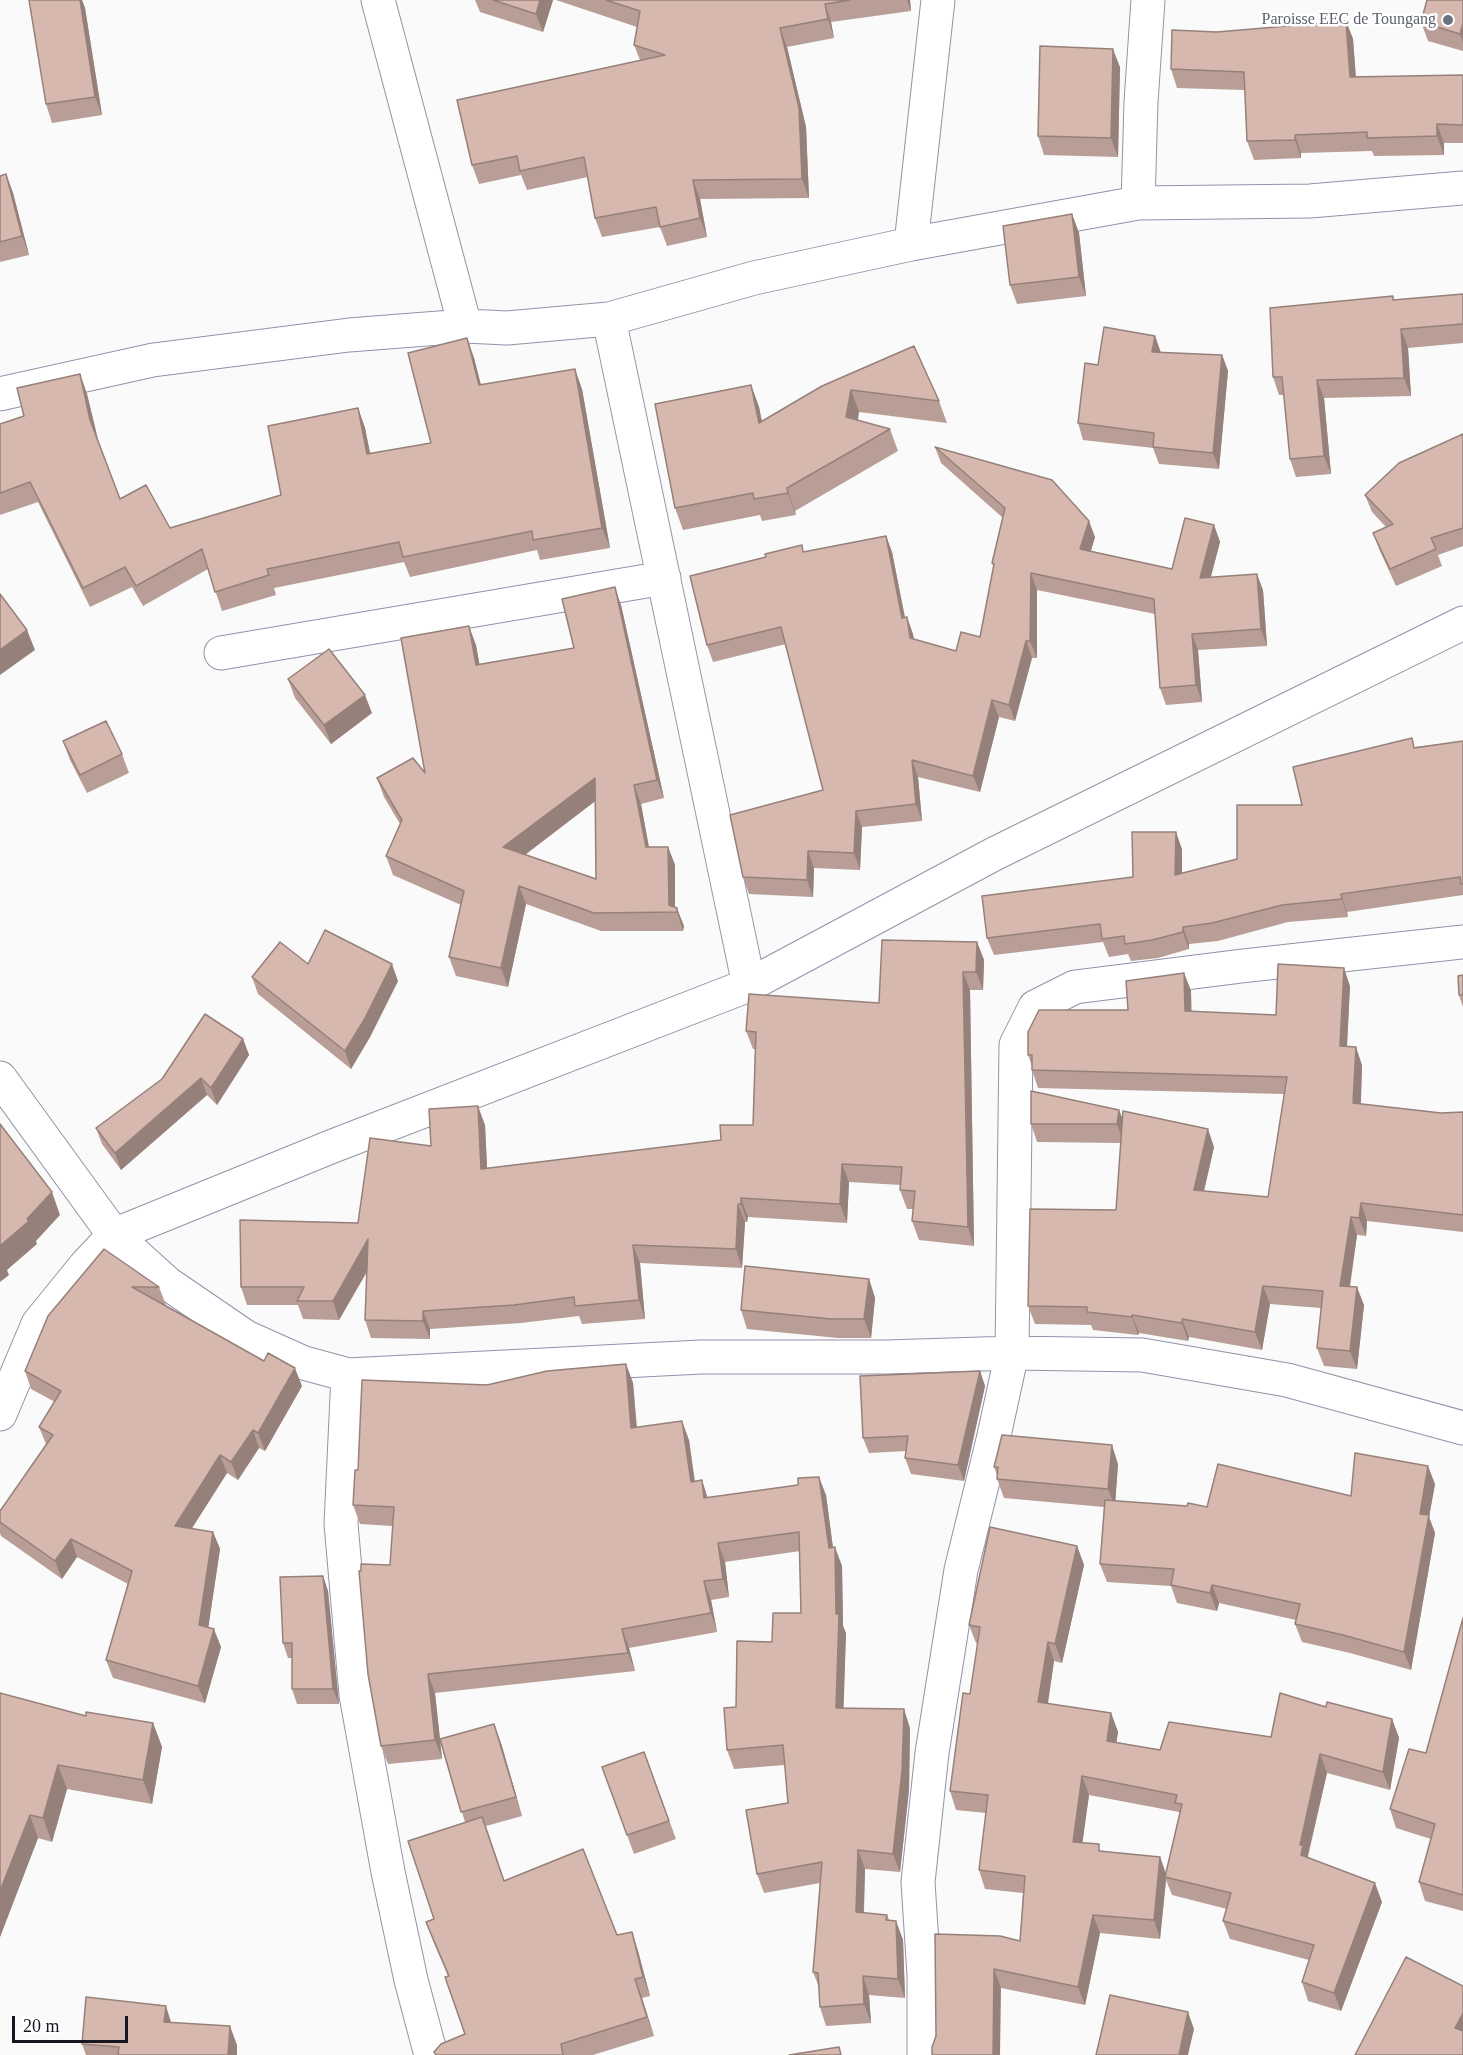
<!DOCTYPE html>
<style>
body{margin:0}
#map{position:relative;width:1463px;height:2055px;overflow:hidden;background:#fafafa;font-family:"Times New Roman",serif}
canvas{display:block}
.scale{position:absolute;left:12px;top:2016px;width:116px;height:27px;box-sizing:border-box;border:3px solid #17151f;border-top:0;padding-left:8px;font-size:18px;line-height:21px;white-space:nowrap;color:#17151f;-webkit-text-stroke:4px #fff;paint-order:stroke}
</style>
<div id="map">
<canvas width="1463" height="2055"></canvas>
<div class="scale">20 m</div>
</div>
<script>
const ctx = document.querySelector('canvas').getContext('2d');
ctx.lineJoin = 'round';
function trace(path, color, width, dash) {
  ctx.strokeStyle = color;
  ctx.lineWidth = width;
  ctx.lineCap = dash ? 'butt' : 'round';
  ctx.setLineDash(dash || []);
  ctx.stroke(path);
}
function fill(path, color) {
  ctx.fillStyle = color;
  ctx.fill(path, 'evenodd');
}
function drawText(font, color, halo, rows, align = 'center') {
  ctx.font = font + ' "Times New Roman",serif';
  ctx.lineWidth = 5;
  ctx.setLineDash([]);
  ctx.textBaseline = 'middle';
  ctx.strokeStyle = halo;
  ctx.fillStyle = color;
  for (const [text, x, y, turn = 0] of rows) {
    ctx.save();
    ctx.translate(x, y);
    ctx.rotate((+turn || 0) * Math.PI / 180);
    ctx.textAlign = isNaN(turn) ? turn : align;
    if (halo) ctx.strokeText(text, 0, 0);
    ctx.fillText(text, 0, 0);
    ctx.restore();
  }
}
const minor = new Path2D(`
 M378,0L465,326
 M1138,203L1141,102L1148,0
 M911,244L938,0
 M609,319L749,985
 M0,394L153,360L349,335L465,326L507,328L609,319L754,278L911,244L1138,203L1310,201L1463,188
 M221,653L664,578
 M0,1078L114,1235L167,1283L246,1337L304,1363L348,1375L701,1357H887L1012,1353L1142,1355L1287,1380L1463,1428
 M348,1375L341,1524L356,1695L388,1872L411,1980L431,2055
 M0,1414L38,1324L85,1266L114,1235L333,1146L749,985L994,854L1463,623
 M924,2055V1975L918,1882L932,1753L961,1570L993,1440L1012,1353L1016,1045L1035,1007L1075,987L1242,966L1463,942`);
trace(minor, '#9491aa', 35);
trace(minor, '#fff', 33);
fill(new Path2D(`
 M29,0H82L85,8L102,115L52,123L46,104Z
 M475,0H553L543,32L480,12Z
 M556,0H910L911,11L831,22L834,38L787,47L806,127L809,198L700,199L707,237L667,246L660,227L602,237L595,218L588,177L527,190L521,175L479,184L472,165L640,60L634,45L637,27Z
 M1463,0V51L1428,41L1421,22Z
 M1346,21L1353,39L1356,77L1463,75V143H1444V155L1374,156L1372,151L1301,153V158L1254,160L1247,141L1245,90L1177,88L1171,69L1217,32Z
 M1120,67L1118,157L1044,155L1038,136Z
 M6,174L13,193L29,255L0,262V176Z
 M1072,214L1079,233L1086,296L1017,304L1010,285Z
 M1463,294V343L1408,348L1411,396L1324,398L1331,474L1296,477L1290,459L1284,395H1279L1273,377L1395,300Z
 M1155,336L1161,353L1222,355L1228,371L1219,469L1159,464L1153,448L1083,440L1078,423L1098,365Z
 M467,338L474,358L481,385L582,389L610,548L540,560L537,550L410,577L404,562L274,588L276,595L222,611L208,569L143,606L132,587L90,607L38,502L0,515V424L24,416L80,374L87,394L97,438L120,499L170,528L281,495L358,408L365,428L370,453L431,443Z
 M751,385L759,407L762,422L822,386L939,401L947,423L859,412L858,420L890,429L898,451L795,511L796,515L762,521L760,515L683,530L675,508Z
 M1463,434V546L1438,555L1442,566L1396,586L1379,549L1373,533L1386,527L1372,512L1365,495Z
 M935,447L1095,537L1091,551L1172,569L1214,525L1220,542L1211,577L1263,590L1267,646L1198,650L1202,702L1166,705L1160,688L1155,614L1037,590V658H1032L1015,721L999,717L980,792L918,777L922,821L862,827L860,870L814,868L813,897L749,894L743,877L823,790L786,644L713,662L707,645L766,557L804,552L886,536L892,552L905,617H907L914,639L956,651L980,637L994,568L992,563L1003,518L941,463Z
 M621,605L664,798L641,804L649,847H668L675,865V907L684,926L683,931H601L526,904L508,987L456,976L449,957L461,905L393,875L386,856L400,824L384,797L377,778L425,773L476,645L479,664L574,648ZM595,801L596,879L525,855Z
 M288,679L372,713L331,744L295,698Z
 M63,741L122,754L129,773L87,793L70,760Z
 M1463,741V895L1347,912L1348,917L1288,922L1218,941L1189,944V949L1158,958L1131,961L1128,954L1109,957L1103,942L994,955L987,938L1133,877L1182,849V874L1237,859L1302,805L1415,747Z
 M977,942L984,960L983,990H970L974,1246L919,1240L912,1221L913,1209H907L900,1190L901,1185L849,1182L847,1223L748,1217L747,1222H745L742,1268L640,1263L645,1319L582,1324L579,1316L521,1323L430,1329V1339L371,1338L365,1320L367,1272L339,1320L303,1319L298,1305H247L241,1287L358,1223L431,1146L485,1125L487,1168L721,1140L753,1125L755,1049H753L746,1031L879,1003Z
 M308,964L398,981L370,1037L351,1069L258,994L252,977Z
 M1184,973L1191,991V1012L1276,1015L1350,986L1347,1047L1362,1065L1361,1104L1441,1113L1463,1112V1232L1367,1221L1366,1236L1357,1235L1350,1287L1364,1305L1357,1369L1324,1366L1317,1348L1321,1308L1270,1304L1262,1350L1189,1337L1188,1341L1139,1333L1138,1335L1093,1330L1091,1325L1035,1324L1028,1306L1116,1210L1121,1143L1037,1142L1031,1124L1119,1110L1123,1120L1214,1147L1204,1191L1268,1197L1284,1094L1038,1088L1032,1070V1066L1028,1055L1128,1010Z
 M1463,975V1007L1459,995Z
 M243,1039L249,1055L217,1105L207,1095L121,1170L102,1144L96,1128Z
 M104,1249L159,1287L166,1305H163L302,1386L265,1451L259,1448L238,1480L227,1473L192,1528L213,1532L220,1549L208,1628L221,1647L205,1703L113,1678L106,1660L128,1584L77,1557L62,1579L1,1536L0,1533V1511L46,1444L39,1427L55,1402L31,1389L25,1371Z
 M869,1279L875,1298L871,1338H838L747,1329L741,1310Z
 M626,1364L633,1383L637,1427L689,1440L695,1481L708,1498L826,1495L833,1548L842,1566L843,1626L846,1633L843,1708L910,1728L909,1790L900,1872L865,1869L864,1913L887,1915L889,1920L896,1921L903,1940L905,1998L869,1995L871,2023L826,2026L820,2007L819,1987L813,1972L820,1883L764,1893L757,1874L788,1803L785,1765L734,1769L727,1750L736,1707L772,1642L801,1613L800,1551L725,1562L729,1597L711,1600L717,1632L629,1648L635,1671L435,1693L440,1739L501,1743L522,1816L486,1826L504,1880L617,1935L632,1932L638,1951L650,1996L642,1998L654,2036L593,2055H436L465,2034L448,1976L433,1941L426,1922L434,1919L465,1822L440,1742L442,1759L388,1764L381,1746L393,1526L360,1524L353,1505L358,1470L487,1385Z
 M980,1371L985,1386L964,1481L911,1474L905,1458L906,1451L869,1453L863,1438Z
 M1118,1464L1115,1501L1187,1506L1207,1507L1351,1496L1435,1484L1429,1517L1435,1533L1411,1670L1350,1653L1302,1642L1295,1624L1296,1620L1219,1603L1217,1611L1177,1603L1171,1586L1107,1582L1100,1564L1104,1507L1004,1498L997,1479V1475L994,1467Z
 M1077,1546L1084,1565L1062,1663L1054,1661L1048,1704L1111,1713L1118,1732L1116,1742L1160,1750L1271,1737L1326,1707L1392,1719L1399,1738L1390,1790L1327,1773L1308,1857L1382,1902L1341,2011L1308,2001L1302,1982L1309,1960L1230,1939L1223,1921L1227,1909L1172,1895L1166,1880L1160,1939L1100,1933L1085,2005L1001,1988L936,2036L935,1934L1020,1941L1023,1893L985,1889L979,1870L986,1813L956,1810L950,1791L970,1694L978,1644L976,1643L969,1625ZM1089,1795L1179,1812V1815L1166,1873L1160,1857L1102,1851L1082,1843Z
 M323,1576L328,1591L339,1704H297L292,1689V1658H288L283,1643Z
 M1463,1618V1911L1425,1901L1419,1882L1431,1839L1396,1828L1390,1809L1426,1753Z
 M0,1693L86,1716L153,1723L162,1747L152,1804L67,1789L52,1842L38,1838L0,1937Z
 M644,1752L676,1839L634,1854L627,1835Z
 M171,2022L237,2045V2055H86L82,2044Z`), '#b89e96');
fill(new Path2D(`
 M80,0H82L85,8L102,115L95,97Z
 M540,0H553L543,32L536,14Z
 M907,0H910L911,11Z
 M825,4L831,22L834,38L828,19Z
 M1346,21L1353,39L1357,95L1350,77Z
 M1463,23V42L1460,34Z
 M780,28L787,47L806,127L809,198L802,179Z
 M1113,49L1120,67L1118,157L1111,138Z
 M1437,124L1444,143V155L1437,136Z
 M1295,135L1301,153V158L1295,140Z
 M6,174L13,193L29,255L22,236Z
 M693,180L700,199L707,237L700,218Z
 M1072,214L1079,233L1086,296L1079,277Z
 M1401,329L1408,348L1411,396L1404,378Z
 M1155,336L1161,353L1152,352Z
 M467,338L474,358L486,405L479,385Z
 M1222,355L1228,371L1219,469L1213,453Z
 M575,369L582,389L610,548L602,528Z
 M80,374L87,394L98,439L90,420Z
 M1317,380L1324,398L1331,474L1324,456Z
 M751,385L759,407L767,446L759,423Z
 M851,390L859,412L854,439L846,417Z
 M358,408L365,428L374,473L367,454Z
 M787,488L795,511L796,515L788,493Z
 M1089,521L1095,537L1086,566L1080,549Z
 M1214,525L1220,542L1206,594L1200,578Z
 M886,536L892,552L908,634L902,618Z
 M1031,573L1037,590V658L1030,641Z
 M1257,574L1263,590L1267,646L1261,629Z
 M615,587L621,605L664,798L657,780Z
 M907,617L913,634L917,655L910,638Z
 M469,626L476,645L483,683L476,665Z
 M27,630L35,650L0,675V650Z
 M1192,634L1198,650L1202,702L1196,685Z
 M1026,641L1032,658L1015,721L1009,705Z
 M365,695L372,713L331,744L324,725Z
 M992,700L999,717L980,792L973,776Z
 M912,760L918,777L922,821L916,804Z
 M595,778L602,796L510,866L503,847Z
 M634,785L641,804L652,865L646,847Z
 M856,811L862,827L860,870L854,853Z
 M1176,832L1182,849V893L1175,875Z
 M668,847L675,865V912L669,905Z
 M808,851L814,868L813,897L807,880Z
 M519,886L526,904L508,987L501,968Z
 M1341,894L1347,912L1348,917L1342,899Z
 M677,908L684,926L683,931L677,912Z
 M1183,927L1189,944V949L1183,932Z
 M977,942L984,960L983,990L976,972Z
 M392,964L398,981L370,1037L351,1069L345,1051Z
 M1344,968L1350,986L1346,1064L1340,1046Z
 M963,972L970,990L974,1246L968,1227Z
 M1184,973L1191,991L1192,1029L1185,1011Z
 M243,1039L249,1055L217,1105L211,1088Z
 M1356,1047L1362,1065L1360,1121L1353,1103Z
 M201,1078L207,1095L121,1170L115,1153Z
 M478,1106L485,1125L488,1187L481,1169Z
 M1119,1110L1126,1128L1124,1143L1117,1124Z
 M1208,1129L1214,1147L1200,1208L1194,1190Z
 M842,1164L849,1182L847,1223L840,1204Z
 M52,1192L60,1215L36,1241L37,1244L7,1270L9,1275L0,1282V1246Z
 M741,1198L748,1217L747,1222L741,1204Z
 M1361,1203L1367,1221L1366,1236L1359,1218Z
 M738,1204L745,1222L742,1268L736,1249Z
 M1351,1217L1357,1235L1347,1304L1340,1286Z
 M368,1239L375,1257L339,1320L333,1301Z
 M633,1245L640,1263L645,1319L639,1300Z
 M869,1279L875,1298L871,1338L864,1319Z
 M1263,1286L1270,1304L1262,1350L1255,1332Z
 M1357,1287L1364,1305L1357,1369L1350,1351Z
 M423,1311L430,1329V1339L423,1321Z
 M1132,1315L1139,1333L1138,1335L1132,1317Z
 M1182,1319L1189,1337L1188,1341L1182,1323Z
 M626,1364L633,1383L638,1446L631,1428Z
 M295,1368L302,1386L265,1451L258,1433Z
 M980,1371L985,1386L964,1481L958,1465Z
 M682,1421L689,1440L697,1501L691,1482Z
 M253,1430L259,1448L238,1480L231,1462Z
 M1112,1445L1118,1464L1115,1507L1108,1489Z
 M220,1455L227,1473L182,1544L175,1526Z
 M1428,1466L1435,1484L1429,1517L1435,1533L1411,1670L1404,1652L1420,1514Z
 M819,1477L826,1495L835,1563V1547L842,1566L843,1626L846,1633L843,1727L836,1708V1614L829,1548Z
 M702,1480L708,1499L704,1498Z
 M213,1532L220,1549L206,1643L199,1625Z
 M71,1539L77,1557L62,1579L55,1561Z
 M718,1543L725,1562L729,1597L723,1579Z
 M1077,1546L1084,1565L1062,1663L1055,1644Z
 M323,1576L328,1591L339,1704L333,1689Z
 M704,1581L711,1600L717,1632L711,1613Z
 M1212,1585L1219,1603L1217,1611L1210,1593Z
 M214,1629L221,1647L205,1703L198,1686Z
 M622,1629L629,1648L635,1671L628,1653Z
 M1048,1642L1054,1661L1045,1721L1038,1702Z
 M428,1674L435,1693L442,1759L435,1740Z
 M904,1709L910,1728L909,1790L900,1872L893,1854Z
 M1111,1713L1118,1732L1114,1759L1107,1741Z
 M1392,1719L1399,1738L1390,1790L1383,1772Z
 M153,1723L162,1747L152,1804L143,1780Z
 M494,1724L501,1743L522,1816L516,1797Z
 M1320,1754L1327,1773L1307,1858L1301,1855L1300,1845Z
 M58,1765L67,1789L52,1842L43,1818Z
 M1082,1776L1089,1795L1080,1861L1073,1842Z
 M30,1815L38,1838L0,1937V1891Z
 M858,1850L865,1869L863,1931L856,1912Z
 M1160,1857L1166,1875L1165,1877L1166,1880L1160,1939L1154,1920Z
 M1375,1883L1382,1902L1341,2011L1334,1993Z
 M1093,1915L1100,1933L1085,2005L1078,1987Z
 M896,1921L903,1940L905,1998L898,1979Z
 M632,1932L638,1951L650,1996L643,1977Z
 M994,1969L1001,1988L1000,2055H993Z
 M863,1976L869,1995L871,2023L864,2004Z
 M635,1979L642,1998L654,2036L647,2017Z
 M166,2006L172,2025L164,2022Z
 M1188,2012L1194,2029L1188,2055H1179Z
 M1463,2013V2045L1455,2028Z
 M230,2026L237,2045V2055H228Z`), '#96817a');
const building = new Path2D(`
 M29,0H80L95,97L46,104Z
 M493,0H540L536,14Z
 M606,0H850L825,4L828,19L780,28L799,108L802,179L693,180L700,218L660,227L656,207L595,218L584,157L520,171L517,156L472,165L457,100L665,55L634,45L640,11Z
 M1427,0H1463V23L1460,34L1421,22Z
 M1346,21L1350,77L1463,75V125L1437,124V136L1367,138V132L1295,135V140L1247,141L1244,72L1171,69L1172,30L1217,32Z
 M1040,46L1113,49L1111,138L1038,136Z
 M6,174L22,236L0,242V176Z
 M1072,214L1079,277L1010,285L1003,226Z
 M1463,294V324L1401,329L1404,378L1317,380L1324,456L1290,459L1282,377H1273L1270,308L1393,296V300Z
 M1104,327L1155,336L1152,352L1222,355L1213,453L1153,447L1154,433L1078,423L1085,363L1098,365Z
 M467,338L479,385L575,369L602,528L533,540L532,531L403,557L399,542L267,569L269,575L215,592L202,549L136,586L125,567L83,588L30,482L0,493V424L24,416L17,388L80,374L90,420L120,499L146,485L170,528L281,495L268,426L358,408L367,454L431,443L408,353Z
 M914,346L939,401L851,390L846,417L890,429L787,488L788,493L754,499L753,493L675,508L655,404L751,385L759,423L822,386Z
 M1463,434V528L1431,538L1436,549L1390,569L1373,533L1393,524L1365,495L1399,463Z
 M935,447L1052,480L1089,521L1080,549L1172,569L1185,518L1214,525L1200,578L1257,574L1261,629L1192,634L1196,685L1160,688L1154,599L1031,573L1030,641H1026L1009,705L992,700L973,776L912,760L916,804L856,811L854,853L808,851L807,880L743,877L730,815L823,790L781,627L707,645L690,576L766,557L765,554L802,545L803,552L886,536L902,618L907,617L910,638L956,651L961,632L980,637L994,564L992,563L1005,508Z
 M615,587L657,780L634,785L646,847H668L669,905L677,908V912L594,913L519,886L501,968L449,957L464,891L386,856L402,820L377,778L413,758L425,773L401,638L469,626L476,665L574,648L562,599ZM595,778L596,879L503,847Z
 M0,594L27,630L0,650Z
 M329,649L365,695L324,725L288,679Z
 M106,721L122,754L80,775L63,741Z
 M1412,738L1414,748L1463,741V884H1461L1460,877L1341,894L1342,899L1282,905L1212,923L1183,927V932L1152,940L1125,944L1124,936L1102,939L1100,924L987,938L982,896L1133,877L1132,832H1176L1175,875L1237,859V805H1302L1293,767Z
 M325,930L392,964L364,1020L345,1051L252,977L280,942L308,964Z
 M882,940L977,942L976,972H963L968,1227L912,1221L915,1191L900,1190L902,1167L842,1164L840,1204L741,1198V1204H738L736,1249L633,1245L639,1300L575,1306L574,1297L514,1305L423,1311V1321L365,1320L368,1239L333,1301H297L304,1287H241L240,1220L358,1223L370,1138L431,1146L429,1109L478,1106L481,1169L721,1140L720,1125H753L756,1032L746,1031L749,994L879,1003Z
 M1278,964L1344,968L1340,1046L1356,1047L1353,1103L1441,1113L1463,1112V1215L1361,1203L1359,1218L1351,1217L1340,1286L1357,1287L1350,1351L1317,1348L1323,1291L1263,1286L1255,1332L1182,1319V1323L1132,1315V1317L1087,1312V1307L1028,1306L1030,1209L1116,1210L1123,1111L1208,1129L1194,1190L1268,1197L1287,1077L1032,1070V1055H1028V1032L1039,1010H1128L1126,981L1184,973L1185,1011L1276,1015Z
 M1463,975V995H1459L1458,976Z
 M205,1014L243,1039L211,1088L201,1078L115,1153L96,1128L162,1079Z
 M1031,1091L1119,1110L1117,1124H1031Z
 M0,1124L52,1192L27,1219L29,1221L0,1246Z
 M104,1249L159,1287H132L264,1361L268,1353L295,1368L258,1433L253,1430L231,1462L220,1455L175,1526L213,1532L199,1625L214,1629L198,1686L106,1660L132,1571L71,1539L55,1561L0,1522V1511L53,1435L39,1427L61,1391L25,1371L48,1316Z
 M745,1266L869,1279L864,1319H831L741,1310Z
 M626,1364L631,1428L682,1421L691,1482L702,1480L704,1498L798,1485V1478L819,1477L829,1548L835,1547L836,1614H839L836,1708L904,1709L902,1771L893,1854L858,1850L856,1912L887,1915L886,1920L896,1921L898,1979L863,1976L864,2004L820,2007L818,1973L813,1972L822,1862L757,1874L746,1810L788,1803L783,1745L727,1750L724,1708L736,1707L737,1641L772,1642L773,1613H801L799,1532L718,1543L723,1579L704,1581L711,1613L622,1629L628,1653L428,1674L435,1740L381,1746L368,1674L359,1571H361V1564L390,1565L394,1507L353,1505L355,1470H358L362,1380L487,1385L547,1371Z
 M980,1371L958,1465L905,1458L908,1436L863,1438L860,1376Z
 M1002,1435L1112,1445L1108,1489L997,1479L998,1467H994Z
 M1355,1453L1428,1466L1420,1514L1429,1515L1404,1652L1343,1635L1295,1624L1300,1604L1212,1585L1210,1593L1171,1585L1174,1569L1100,1564L1105,1500L1187,1506L1188,1503L1207,1507L1218,1464L1351,1496Z
 M990,1527L1077,1546L1055,1644L1048,1642L1038,1702L1111,1713L1107,1741L1160,1750L1169,1722L1271,1737L1280,1693L1326,1707L1327,1702L1392,1719L1383,1772L1320,1754L1300,1845H1303L1301,1855L1375,1883L1334,1993L1302,1982L1314,1945L1223,1921L1231,1893L1165,1877L1182,1804L1175,1803L1177,1795L1082,1776L1073,1842L1099,1844V1851L1160,1857L1154,1920L1093,1915L1078,1987L994,1969L993,2055H932V2047L936,2036L935,1934L1000,1936L1020,1941L1025,1876L979,1870L988,1795L950,1791L963,1693L970,1694L980,1627L969,1625Z
 M323,1576L333,1689H292V1643H283L280,1577Z
 M1463,1618V1895L1419,1882L1435,1824L1390,1809L1409,1749L1426,1753Z
 M0,1693L86,1716V1712L153,1723L143,1780L58,1765L43,1818L30,1815L0,1891Z
 M494,1724L516,1797L461,1812L440,1739Z
 M644,1752L669,1821L627,1835L602,1767Z
 M482,1817L504,1881L583,1849L617,1935L632,1932L643,1977L635,1979L647,2017L561,2044L563,2055H436L434,2052L441,2044L465,2034L445,1977L449,1976L426,1922L434,1919L408,1841Z
 M1406,1957L1463,1986V2013L1455,2028L1463,2031V2055H1355Z
 M1110,1995L1188,2012L1179,2055H1096Z
 M86,1997L166,2006L164,2022L230,2026L228,2055H118L119,2047L82,2044Z
 M839,2047L841,2055H789Z`);
fill(building, '#d6b8af');
trace(building, '#96817a', 1.5);
for (const [x, y, r, color] of [
 [1448,20,6,"#6b7280"]
]) {
  const dot = new Path2D();
  dot.arc(x, y, r, 0, 2 * Math.PI);
  ctx.fillStyle = color;
  ctx.fill(dot);
  trace(dot, '#fff', 2);
}
drawText('16px', '#5b616d', '#fff', [
 ["Paroisse EEC de Toungang",1436,20]
], 'right');
</script>
